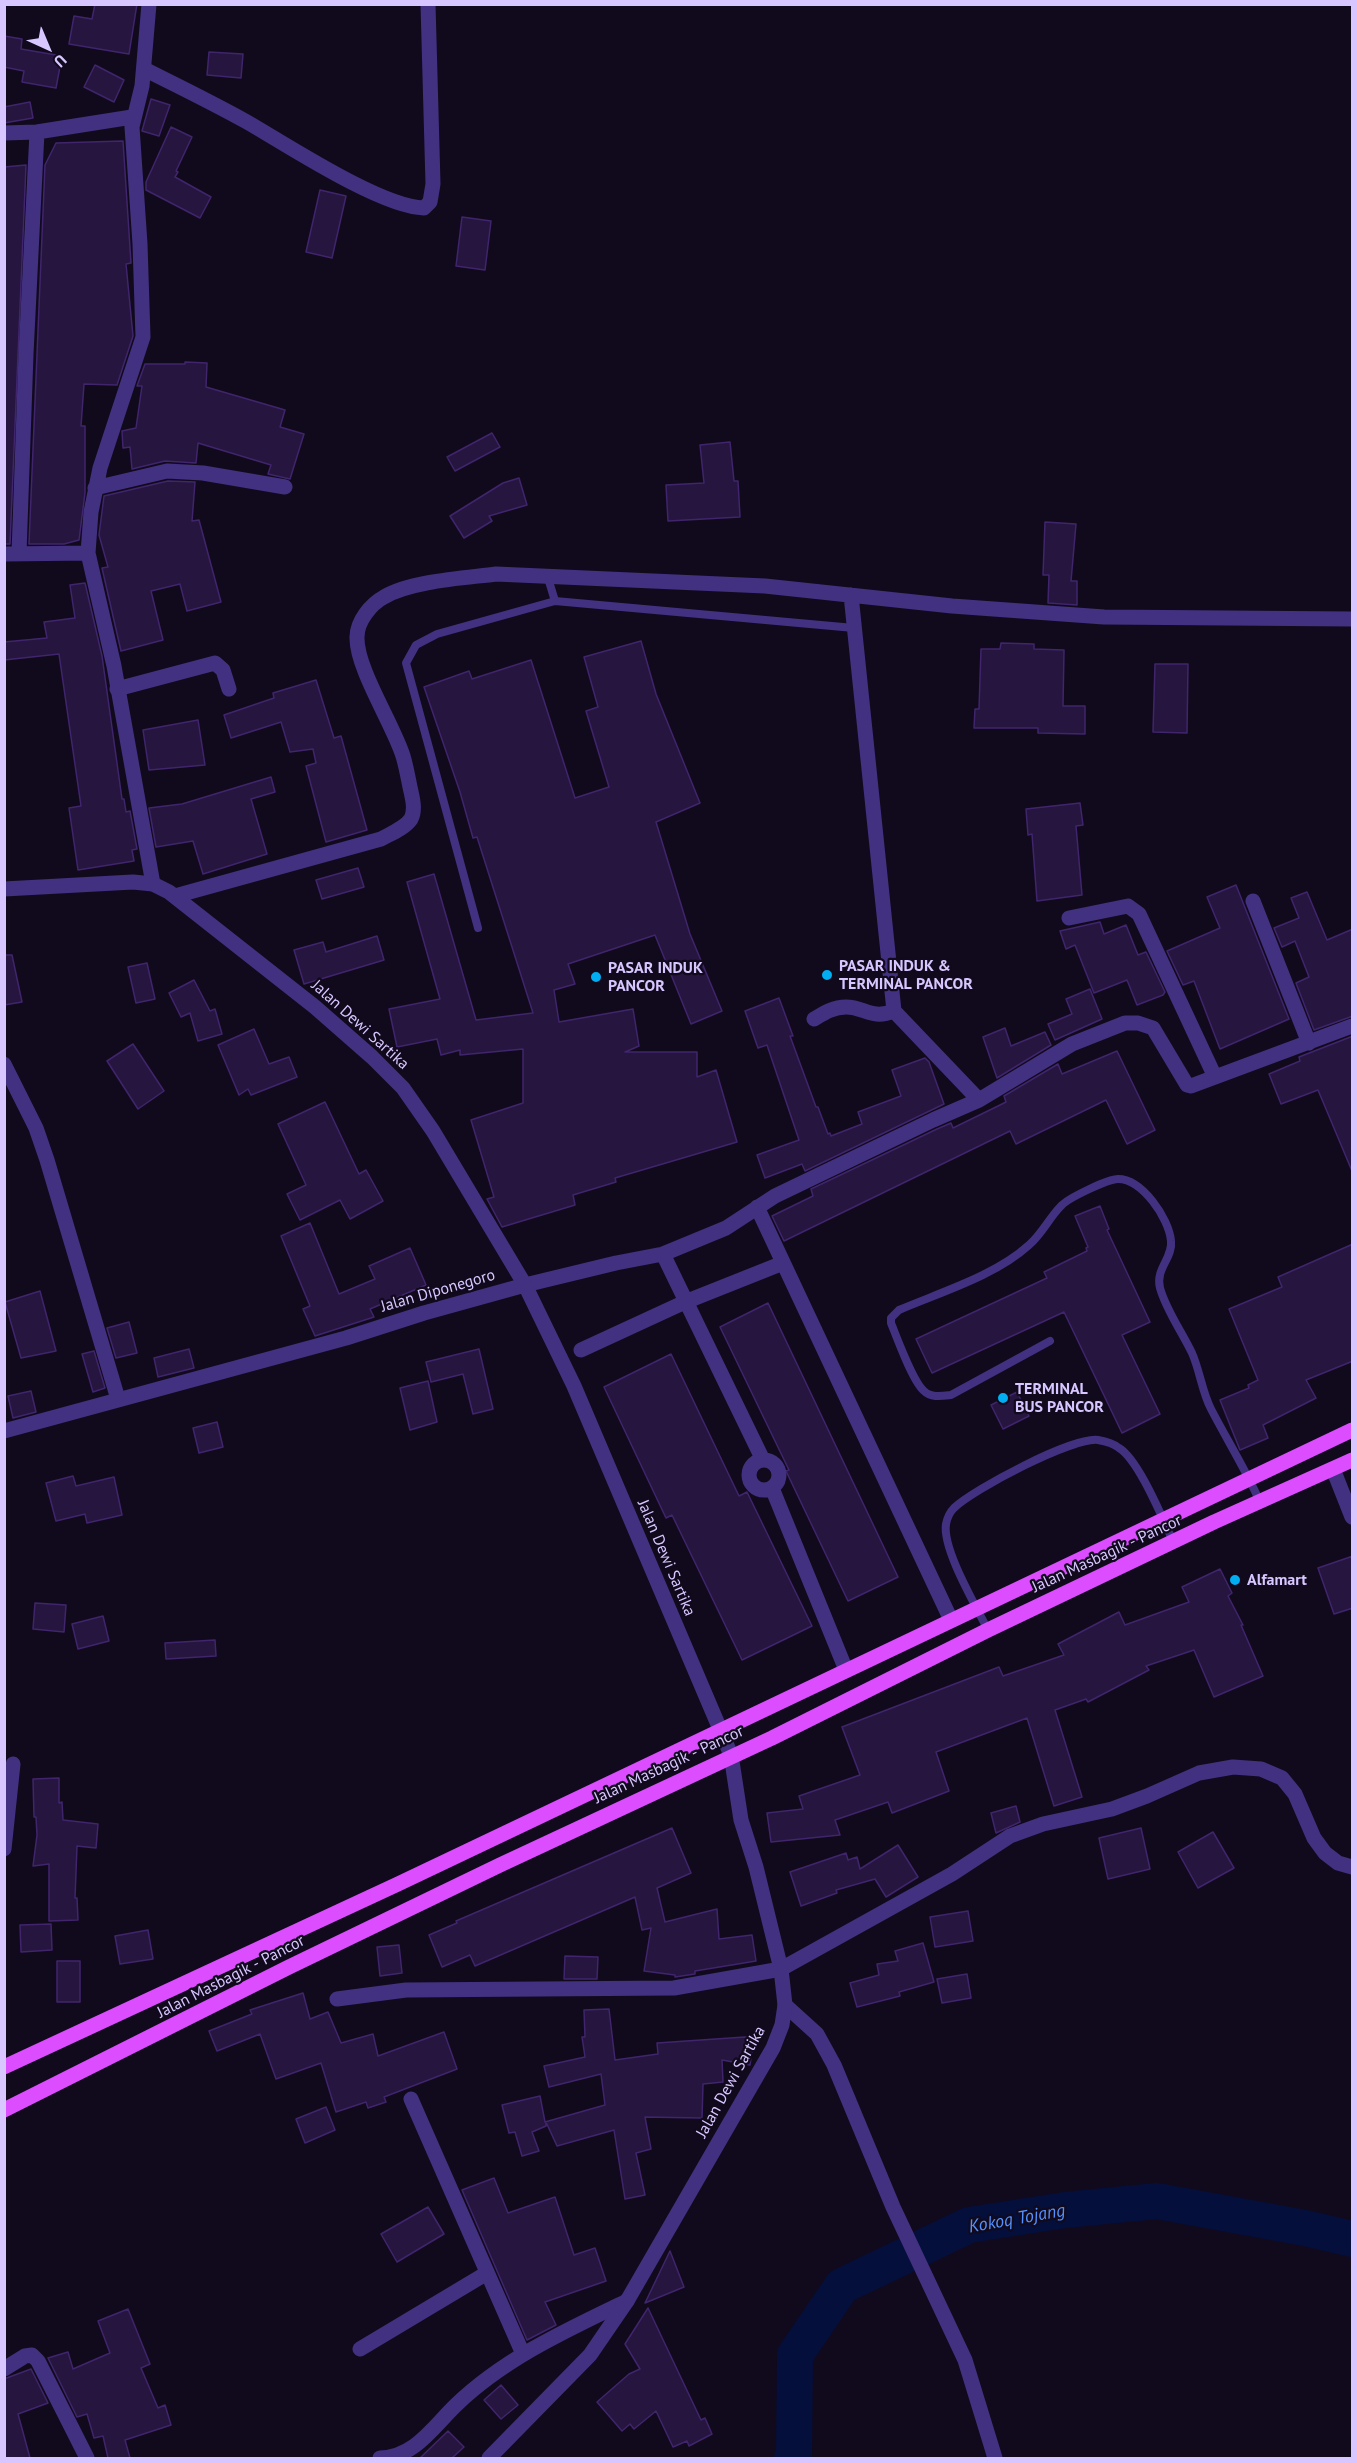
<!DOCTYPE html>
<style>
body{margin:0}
#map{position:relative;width:1357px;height:2463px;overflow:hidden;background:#110a1d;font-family:"PT Sans",sans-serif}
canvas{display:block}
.frame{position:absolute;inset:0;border:6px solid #d7c6ff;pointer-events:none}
.north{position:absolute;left:18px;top:18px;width:60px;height:60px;-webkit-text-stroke:4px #110a1d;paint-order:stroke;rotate:136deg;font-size:16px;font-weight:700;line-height:24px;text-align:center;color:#d7c6ff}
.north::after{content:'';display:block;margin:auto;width:21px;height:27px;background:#d7c6ff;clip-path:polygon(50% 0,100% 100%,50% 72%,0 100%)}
</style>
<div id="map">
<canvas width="1357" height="2463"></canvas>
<div class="frame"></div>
<div class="north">U</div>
</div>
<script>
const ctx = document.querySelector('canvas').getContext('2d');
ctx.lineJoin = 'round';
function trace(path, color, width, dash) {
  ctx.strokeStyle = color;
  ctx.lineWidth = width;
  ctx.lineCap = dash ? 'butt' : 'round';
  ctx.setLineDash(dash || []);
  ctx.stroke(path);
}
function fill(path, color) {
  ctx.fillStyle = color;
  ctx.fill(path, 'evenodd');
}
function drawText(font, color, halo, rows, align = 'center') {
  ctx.font = font + ' "PT Sans",sans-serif';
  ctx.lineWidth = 4.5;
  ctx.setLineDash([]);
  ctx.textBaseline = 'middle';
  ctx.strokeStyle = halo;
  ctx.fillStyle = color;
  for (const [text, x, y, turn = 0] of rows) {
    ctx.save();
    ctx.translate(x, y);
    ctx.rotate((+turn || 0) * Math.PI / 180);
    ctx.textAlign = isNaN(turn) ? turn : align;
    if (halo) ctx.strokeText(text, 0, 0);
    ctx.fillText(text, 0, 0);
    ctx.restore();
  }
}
trace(new Path2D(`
 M792,2458L794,2455L795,2355L842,2286L969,2225L1065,2210L1157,2201L1305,2228L1352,2239`), '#050f3b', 36);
const building = new Path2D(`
 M95,4H137L129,54L69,44L74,16L92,19Z
 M4,36L22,39L21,49L62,56L56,88L22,82L24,71L4,67Z
 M209,52L243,54L241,78L207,75Z
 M95,65L124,80L114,102L84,87Z
 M151,99L170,105L159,136L142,131Z
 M30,102L33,118L4,123V107Z
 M171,127L192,137L176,171L178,172L175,177L211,197L200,218L146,190V182Z
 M123,141L131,263L126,264L133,336L117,385L84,384L81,426H85V493L79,540L64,544H29L45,165L56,143Z
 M26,165L10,544H4V167Z
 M320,190L346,196L332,258L306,252Z
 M462,217L491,221L485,270L456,266Z
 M185,362L207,363L206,387L285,410L280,427L304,434L290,479L268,474L271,465L198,443L196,463L165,461L132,469L130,447L123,448L122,431L136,428L142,386H137L145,364H185Z
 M492,433L500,447L455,471L447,457Z
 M730,442L734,481H738L740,517L668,521L666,485L704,483L700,445Z
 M519,478L527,505L489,516L492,521L464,538L450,516L503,483Z
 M168,481L195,482L192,521L199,520L221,602L187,611L180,584L151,591L163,640L121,651L102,568L108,567L99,535L104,496Z
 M1045,522L1076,524L1071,581H1077V605L1048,603L1049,575H1043Z
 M85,583L102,656L122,799H124L126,812L130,811L137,849L132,850L134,861L78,870L69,808L81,806L59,654L4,660V642L47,638L44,622L75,618L70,585Z
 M641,641L656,694L700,803L656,822L690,934L722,1011L691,1024L655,935L568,964L575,984L554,990L559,1022L633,1009L639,1046L625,1052H697V1077L716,1070L737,1142L615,1178L616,1182L573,1195L575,1205L502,1227L487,1199L494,1197L471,1120L523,1103V1049L460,1055V1050L441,1055L437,1039L397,1047L389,1009L440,999L407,882L434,874L476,1020L533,1013L477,837L473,838L460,792L424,687L469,671L472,679L531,660L575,798L609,787L586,711L598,707L584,657Z
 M1001,643L1034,644V649L1064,650L1063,706H1085V734L1038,733V728H974L975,709H979L981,649H1000Z
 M1155,664H1188L1187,733L1153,732Z
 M316,680L334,738L341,736L367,830L326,842L306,766L316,763L313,749L290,752L281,722L231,738L224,715L274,698L273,693Z
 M198,720L205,765L149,770L143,730Z
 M271,777L275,792L251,799L267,854L203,874L193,841L156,847L149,808L182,804Z
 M1080,803L1083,825L1076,826L1082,895L1037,901L1032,834L1028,835L1026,809Z
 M358,868L364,887L322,899L316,880Z
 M1236,885L1289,1019L1220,1049L1194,981L1183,985L1167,951L1220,928L1207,897Z
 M1307,892L1327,940L1353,929V1016L1314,1030L1296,983L1309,977L1295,941L1282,947L1274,928L1299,918L1291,898Z
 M1100,922L1104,934L1126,925L1138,955L1146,952L1165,992L1163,995L1137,1005L1127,980L1094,993L1075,945L1066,949L1060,931Z
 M377,936L384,960L304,984L294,950L323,942L326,952Z
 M4,955H12L22,1002L4,1005Z
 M147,963L155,999L136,1003L128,967Z
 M194,980L210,1011L215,1009L222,1034L198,1041L190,1013L181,1017L169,993Z
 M1090,989L1102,1019L1055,1040L1048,1024L1072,1014L1066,999Z
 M779,998L793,1036H790L816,1107H818L828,1134L830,1133L831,1136L862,1124L858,1112L901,1096L892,1070L925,1058L929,1062L944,1104L805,1171L802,1164L765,1178L757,1155L799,1140L767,1045L758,1048L745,1011Z
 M1005,1028L1011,1046L1045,1032L1051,1045L997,1078L983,1037Z
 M254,1029L269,1064L289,1057L297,1077L251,1095L248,1089L239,1095L218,1045Z
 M1353,1036V1171H1352L1318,1090L1281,1104L1269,1074L1300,1061L1299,1057Z
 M133,1044L164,1091L138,1109L107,1061Z
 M1117,1051L1155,1130L1127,1144L1106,1100L1016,1144L1010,1131L784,1241L772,1216L813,1196L811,1189L937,1129L951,1123L953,1128L998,1106L1006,1102L1004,1096L1058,1064L1062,1074Z
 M325,1102L359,1174L366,1170L383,1201L350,1219L340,1200L300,1220L287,1194L306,1185L278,1124Z
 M1100,1206L1109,1229L1107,1230L1150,1322L1122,1335L1160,1414L1122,1433L1064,1312L932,1373L916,1339L1047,1278L1044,1272L1087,1251L1086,1248L1088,1247L1075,1216Z
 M310,1223L339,1294L375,1279L369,1266L410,1248L426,1285L370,1309L374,1317L315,1336L303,1309L310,1306L281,1236Z
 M1353,1244V1361L1306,1380L1316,1398L1263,1425L1268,1438L1240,1450L1220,1400L1249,1388L1248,1385L1258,1380L1229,1309L1282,1287L1278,1277Z
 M40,1291L56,1351L21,1358L5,1302Z
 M768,1303L898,1577L848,1601L786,1471L789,1470L720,1327Z
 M129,1322L137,1353L116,1358L107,1328Z
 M189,1349L194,1368L158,1377L154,1358Z
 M479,1349L493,1409L473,1414L463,1374L431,1382L426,1362Z
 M94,1351L105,1388L93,1392L82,1354Z
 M671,1354L739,1496L747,1492L812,1626L742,1660L672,1515L666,1518L604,1387Z
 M428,1381L437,1422L410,1430L400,1388Z
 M31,1391L36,1412L13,1418L8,1396Z
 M1017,1392L1029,1416L1003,1429L991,1405Z
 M217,1422L223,1447L199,1453L193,1428Z
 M73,1476L76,1486L114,1477L122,1515L87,1523L85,1514L56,1521L46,1483Z
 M1353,1556V1608L1334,1614L1318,1568Z
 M1220,1569L1232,1593L1228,1596L1243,1625H1241L1263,1676L1214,1697L1194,1650L1146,1666L1149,1670L1088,1702L1086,1699L1055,1710L1082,1797L1054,1806L1027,1718L936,1752L949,1791L892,1813L888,1802L835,1820L840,1835L771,1842L767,1813L803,1809L799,1796L860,1775L842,1727L999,1667L1003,1676L1064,1655L1058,1644L1119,1612L1125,1625L1189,1602L1182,1587Z
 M35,1603L66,1605L64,1632L33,1629Z
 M103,1616L109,1641L78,1649L72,1624Z
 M215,1640L216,1656L166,1659L165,1643Z
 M59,1778V1803L62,1802L63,1820L98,1824L96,1848L77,1846L75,1898H77L78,1920L49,1921V1864L33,1866L37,1835L36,1817H34L33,1779Z
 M1016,1806L1020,1822L996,1833L991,1813Z
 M672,1828L691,1873L657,1888L665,1922L717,1909L719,1939L752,1935L756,1961L695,1971V1974L675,1977V1975L644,1971L651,1928L642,1930L635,1897L475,1966L470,1955L442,1967L429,1935L457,1923L456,1921Z
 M1141,1828L1150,1869L1108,1879L1099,1838Z
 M1213,1832L1234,1868L1198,1888L1178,1852Z
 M898,1845L918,1877L886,1897L875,1879L836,1890L837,1893L801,1906L790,1872L846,1853L848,1860L857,1857L860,1869Z
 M968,1911L973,1941L935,1947L930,1917Z
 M51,1924L52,1950L21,1952L20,1925Z
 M148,1930L153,1959L120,1964L115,1936Z
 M923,1943L934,1982L899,1992L900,1996L857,2007L850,1983L879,1975L877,1964L898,1961L895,1951Z
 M399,1945L402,1973L380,1976L377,1947Z
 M565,1956L598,1957L597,1979H564Z
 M57,1961H80V2002H57Z
 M967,1974L971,1998L942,2003L937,1979Z
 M303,1993L310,2019L328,2012L341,2043L373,2034L378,2056L444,2032L457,2069L384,2097L386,2102L368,2108L366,2102L336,2112L321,2063L276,2079L260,2034L217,2051L209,2031L252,2014L250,2010Z
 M609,2009L615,2060L658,2054L657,2043L745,2037L754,2039L750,2065L722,2060L723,2082L703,2084L702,2118L645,2117L651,2149L636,2153L645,2195L625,2199L614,2130L557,2146L546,2122V2126L532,2132L539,2151L522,2156L515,2132L509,2133L502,2105L540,2096L545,2122L605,2105L601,2074L549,2087L544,2066L585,2057L582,2037H585L584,2010Z
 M326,2107L335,2130L305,2143L296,2119Z
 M494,2178L508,2213L555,2197L574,2255L595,2248L606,2281L545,2302L556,2325L527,2340L462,2190Z
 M428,2207L444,2234L397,2262L381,2234Z
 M670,2251L684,2287L645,2303Z
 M648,2308L701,2420L705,2418L712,2434L689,2446L687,2441L673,2447L656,2411L634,2429L630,2424L622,2431L597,2402L629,2374L640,2369L625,2344Z
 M128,2309L150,2364L141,2368L158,2408L165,2405L171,2425L125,2440L130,2458H108L103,2436L94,2438L87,2414L77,2417L48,2358L68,2352L73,2369L110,2353L98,2321Z
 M31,2369L48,2403L18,2414L30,2458H4V2379Z
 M501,2385L518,2405L501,2419L484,2400Z
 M448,2431L464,2447L452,2458H420Z`);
fill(building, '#25153f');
trace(building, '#40256d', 1.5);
trace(new Path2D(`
 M548,578L555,601L854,628
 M478,928L406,663L416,645L437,634L555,601
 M1050,1341L951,1395C942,1396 931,1398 924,1391C913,1382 897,1338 891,1323V1318L899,1310C941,1292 995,1276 1029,1245C1042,1234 1049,1218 1061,1206C1068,1198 1108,1179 1118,1179C1142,1179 1169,1218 1171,1241C1173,1258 1155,1269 1160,1288C1166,1310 1182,1332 1192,1353C1200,1371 1202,1392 1211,1409C1227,1440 1246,1470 1260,1502
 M988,1630C976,1606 942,1549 946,1524C947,1519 950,1512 954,1508C974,1489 1072,1437 1098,1440C1104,1441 1114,1444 1119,1448C1139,1460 1163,1520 1174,1543`), '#423180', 8);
trace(new Path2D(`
 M144,69C178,86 213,103 247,122C287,145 381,207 424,208L430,202L433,184L428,4
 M4,133L37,132L132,117
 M95,488L167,471L203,473L285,487
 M19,553L26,354L37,132
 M88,553L91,512L100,468L143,337L140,244L132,127L142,86L149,4
 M4,554L88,553L114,666L153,884
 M117,689L215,663L223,670L229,689
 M175,896L381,839C390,834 405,828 411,819C416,809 412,797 410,787C408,777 406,766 403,756C393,724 356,668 357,637C357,621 371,604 384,597C411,581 465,578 496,574L765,586L952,606L1104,617L1352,619
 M1253,901L1309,1043
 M1069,918L1128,906L1139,914L1215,1077
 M894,1011L979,1100
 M814,1019C824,1013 833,1007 846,1007C865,1007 871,1020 894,1011L851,595
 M4,1064L36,1128L47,1160L118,1399
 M757,1207L951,1620
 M663,1254L726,1228L775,1196L933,1120L979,1100L1072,1044L1125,1023H1138L1153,1028L1187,1085L1191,1086L1352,1026
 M525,1285L616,1263L663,1254L763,1460
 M581,1350L685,1302L783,1263
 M749 1475a15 15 0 1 1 30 0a15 15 0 1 1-30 0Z
 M1333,1469L1352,1517
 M772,1488L846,1670
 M4,1849L13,1764
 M337,1999L406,1990L674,1988L781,1969L952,1874L1010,1836L1043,1824L1112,1809L1147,1796L1199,1773L1233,1767L1261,1769L1282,1778L1295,1794L1314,1838L1325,1853L1338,1863L1352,1867
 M785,2005L817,2034L834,2065L893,2207L965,2360L995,2458
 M411,2099L523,2354
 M360,2349L487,2273
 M4,2369L25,2356L32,2355L38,2361L87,2458
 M380,2458C415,2457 433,2427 456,2405C505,2358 567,2330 627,2301`), '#423180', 15);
trace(new Path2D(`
 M4,889L133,882L153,884L169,892L315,1007L372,1057L403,1088L433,1131L525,1285L574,1386L731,1755L741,1820L756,1867L781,1969L785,2005L782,2025L773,2048L627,2301L590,2355L489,2458
 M4,1431L346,1338L424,1313L525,1285`), '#423180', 15);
trace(new Path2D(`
 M4,2067L398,1884L1352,1430
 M4,2110L289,1967L500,1865L772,1738L988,1630L1214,1522L1352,1460`), '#dc4dff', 15);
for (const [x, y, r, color] of [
 [827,975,6,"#00aef1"],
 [596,977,6,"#00aef1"],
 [1003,1398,6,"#00aef1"],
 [1235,1580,6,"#00aef1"]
]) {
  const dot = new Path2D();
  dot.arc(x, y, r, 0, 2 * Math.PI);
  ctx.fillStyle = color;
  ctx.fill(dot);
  trace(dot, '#110a1d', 2);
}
drawText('bold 16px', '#d7c6ff', '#110a1d', [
 ["PASAR INDUK &",839,966],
 ["TERMINAL PANCOR",839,984],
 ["PASAR INDUK",608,968],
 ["PANCOR",608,986],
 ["TERMINAL",1015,1389],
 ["BUS PANCOR",1015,1407],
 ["Alfamart",1247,1580]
], 'left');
drawText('16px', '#d7c6ff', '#110a1d', [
 ["Jalan Dewi Sartika",360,1025,42],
 ["Jalan Diponegoro",438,1291,-16],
 ["Jalan Masbagik - Pancor",1107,1554,-25],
 ["Jalan Dewi Sartika",666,1558,67],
 ["Jalan Masbagik - Pancor",669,1765,-25],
 ["Jalan Masbagik - Pancor",231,1977,-27],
 ["Jalan Dewi Sartika",731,2082,-61]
]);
drawText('italic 18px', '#5491ff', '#110a1d', [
 ["Kokoq Tojang",1017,2219,-10]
]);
</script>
